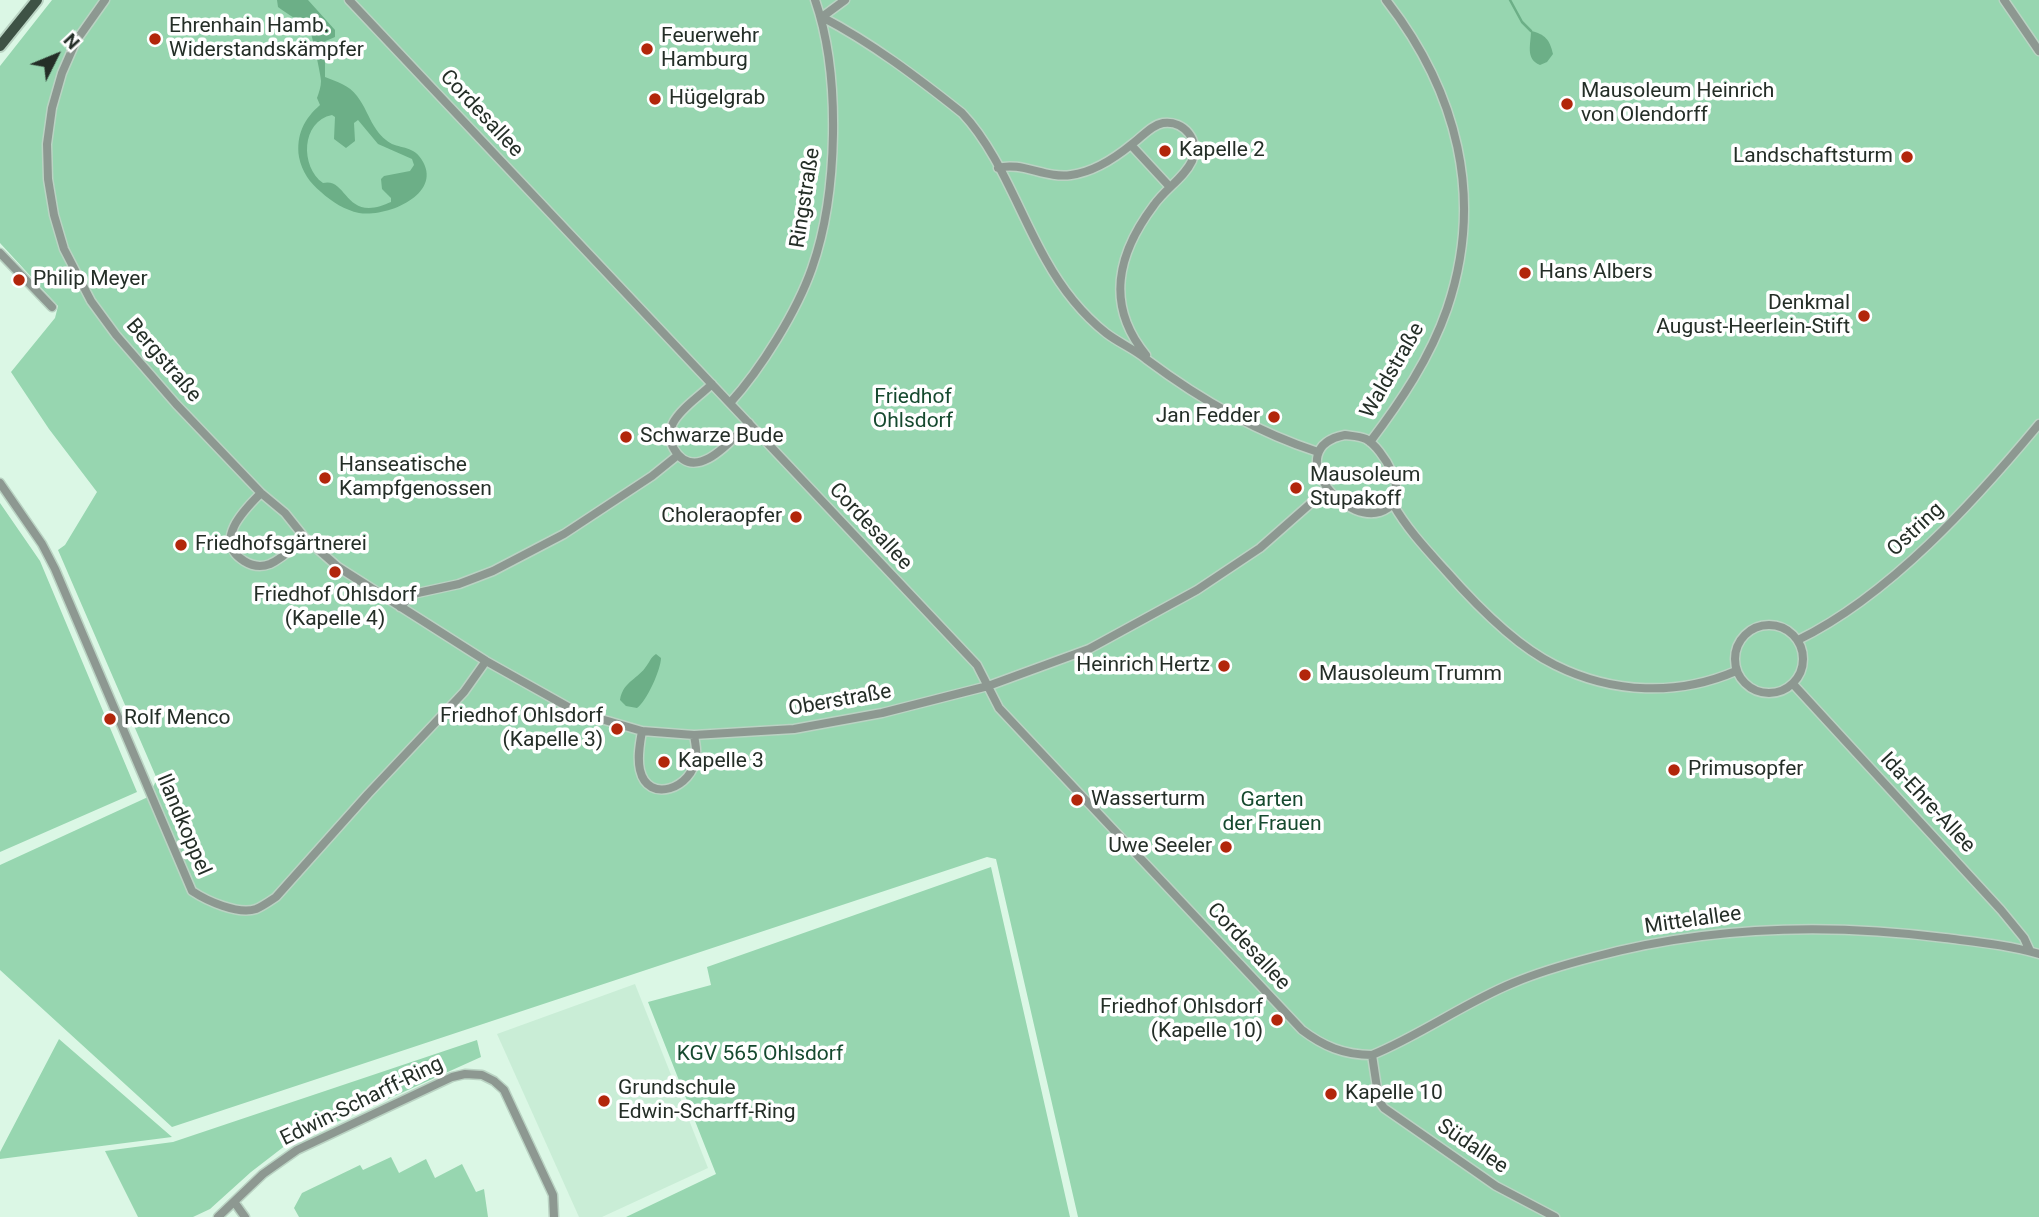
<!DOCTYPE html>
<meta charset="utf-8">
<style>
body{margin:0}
#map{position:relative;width:2039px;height:1217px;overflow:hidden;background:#dbf7e5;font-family:Roboto,sans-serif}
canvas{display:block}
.north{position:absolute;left:21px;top:21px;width:70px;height:70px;-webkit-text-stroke:5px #fff;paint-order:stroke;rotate:47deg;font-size:19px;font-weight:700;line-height:28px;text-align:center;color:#242e27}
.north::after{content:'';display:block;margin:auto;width:24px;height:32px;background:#242e27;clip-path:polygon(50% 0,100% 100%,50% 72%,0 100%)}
</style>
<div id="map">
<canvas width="2039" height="1217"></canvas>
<div class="north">N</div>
</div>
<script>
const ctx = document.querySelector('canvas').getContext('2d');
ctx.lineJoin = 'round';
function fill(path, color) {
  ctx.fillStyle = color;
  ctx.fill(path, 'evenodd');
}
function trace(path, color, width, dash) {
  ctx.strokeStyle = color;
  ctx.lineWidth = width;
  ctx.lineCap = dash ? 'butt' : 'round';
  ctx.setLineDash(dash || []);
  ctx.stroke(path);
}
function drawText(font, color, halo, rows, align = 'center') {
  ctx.font = font + ' Roboto,sans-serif';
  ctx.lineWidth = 7;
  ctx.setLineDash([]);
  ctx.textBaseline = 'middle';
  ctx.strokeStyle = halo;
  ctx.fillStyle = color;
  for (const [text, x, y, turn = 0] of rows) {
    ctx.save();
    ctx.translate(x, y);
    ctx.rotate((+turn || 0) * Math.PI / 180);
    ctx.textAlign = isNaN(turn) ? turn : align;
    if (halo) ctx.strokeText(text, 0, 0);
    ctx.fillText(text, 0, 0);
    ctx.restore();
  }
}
fill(new Path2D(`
 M635,984L708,1168L602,1217H579L497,1034Z`), '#c9edd6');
fill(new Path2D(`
 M52,0H2039V1217H1078L996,859L987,857L172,1127L0,970V865L148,797L157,779L58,550L65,545L97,492L49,429L11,372L55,318L58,306L0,243V66Z
 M0,503L40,561L137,792L0,852Z
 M991,867L1070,1217H626L716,1174L648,1002L711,985L707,967Z
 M59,1039L172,1137L0,1159V1152Z
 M477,1040L481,1057L286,1145L251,1172L210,1209L193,1217H138L105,1151L173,1142Z
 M391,1157L399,1173L426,1159L435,1178L462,1164L476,1192L484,1189L488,1217H299L294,1208L302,1193L360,1165L363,1170Z`), '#97d6b0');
fill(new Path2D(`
 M277,0H308L335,30V37L321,43L319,47L325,58V77C337,82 349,85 357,96C368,110 371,128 386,140C396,149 410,145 419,156C448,192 388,218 359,213C345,210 332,202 321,192C310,183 302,172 299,157C296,135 304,119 320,105L317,98C319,92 321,87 321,81C321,76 312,34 310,31C300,19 289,16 278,7ZM332,115L335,117L334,139L346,148L355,141L354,123L358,120L378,144L412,159L414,165L410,171L384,176L381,179L382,189L391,198V202C384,205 376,208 369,208C345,208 343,178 323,183C300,167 301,121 332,115Z
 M1531,31C1545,34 1550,40 1553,54L1547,62L1540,65C1525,59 1531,44 1531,31Z
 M656,654L661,658C661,669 647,701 637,708L626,706L620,700C623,682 636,680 645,668C650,662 650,658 656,654Z`), '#6caf87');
trace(new Path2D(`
 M1510,0L1522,22L1531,31`), '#6caf87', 2.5);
const minor = new Path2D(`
 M105,0L76,41L62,73L52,108L47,144L48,179L54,215L64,249L91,301L116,335L176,404L261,493L285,513L305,538L338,567L486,661L577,712L642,731L694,735L794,729L882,713L988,686L1089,649L1197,590L1260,548L1327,489
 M349,0L977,665L999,708L1302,1030C1323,1046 1344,1055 1372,1055C1421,1035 1464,1003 1513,983C1539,972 1567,964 1594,957C1709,926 1828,923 1945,938C1976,942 2009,945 2039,954
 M2004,0L2039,51
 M822,17C872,43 918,78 962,113C999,152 1019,213 1046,260C1061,287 1082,314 1106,333C1119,343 1134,349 1146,359C1198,398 1256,432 1318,452
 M822,17L845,0
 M1131,145L1169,186
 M998,168C1021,161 1046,179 1071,175C1093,172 1115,158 1132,144C1142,137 1151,125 1163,123C1184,120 1201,141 1192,161C1184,178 1165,189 1154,205C1117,254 1105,305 1146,355
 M0,253L52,307
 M712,384C700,396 681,408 673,423C669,431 669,441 674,449C695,485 732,440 749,423
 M730,403C761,369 797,311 812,268C838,194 841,74 815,0
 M1345,435C1352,436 1359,436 1366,439C1383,449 1410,493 1388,508C1349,535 1277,448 1345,435Z
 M1370,442C1401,401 1430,358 1447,309C1485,198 1457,91 1386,0
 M0,483L42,544L55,569L192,891C207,901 238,915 256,909C263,906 270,901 276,897L368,794L464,692L486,661
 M261,493C245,509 212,541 244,561C252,566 260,568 270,564C283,558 294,547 305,538
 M1393,504C1407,529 1427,550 1446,571C1475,604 1516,646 1555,665C1613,694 1678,696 1736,671
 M400,607L413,594L459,584L493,571L564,534L652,476L678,455
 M1735 659a34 34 0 1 1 68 0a34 34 0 1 1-68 0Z
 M1798,640C1889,596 1975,501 2039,424
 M1793,684L2001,910L2024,938L2030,951
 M642,731C640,743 637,757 640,770C648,805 693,788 696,757C697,750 695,742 694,735
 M1372,1055L1379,1101L1384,1108L1496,1186L1555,1217
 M235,1203L245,1217
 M218,1217L263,1174L297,1150L452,1077L465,1074L482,1075L494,1081L504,1090L553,1195L554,1217`);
const major = new Path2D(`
 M0,46L37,0`);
trace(minor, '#bad3c3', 11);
trace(major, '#bad3c3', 14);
trace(minor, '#8d9891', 8);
trace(major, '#3e5245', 10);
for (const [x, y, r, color] of [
 [155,39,7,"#b2260b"],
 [647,49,7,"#b2260b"],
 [655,99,7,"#b2260b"],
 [1567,104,7,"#b2260b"],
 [1165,151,7,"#b2260b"],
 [1907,157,7,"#b2260b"],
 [1525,273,7,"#b2260b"],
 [19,280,7,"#b2260b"],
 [1864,316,7,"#b2260b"],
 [1274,417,7,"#b2260b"],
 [626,437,7,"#b2260b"],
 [325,478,7,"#b2260b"],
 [1296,488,7,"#b2260b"],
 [796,517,7,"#b2260b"],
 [181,545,7,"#b2260b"],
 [335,572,7,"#b2260b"],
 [1224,666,7,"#b2260b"],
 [1305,675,7,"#b2260b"],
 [110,719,7,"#b2260b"],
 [617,729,7,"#b2260b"],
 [664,762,7,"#b2260b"],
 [1674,770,7,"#b2260b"],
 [1077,800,7,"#b2260b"],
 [1226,847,7,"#b2260b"],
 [1277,1020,7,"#b2260b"],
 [1331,1094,7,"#b2260b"],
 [604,1101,7,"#b2260b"]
]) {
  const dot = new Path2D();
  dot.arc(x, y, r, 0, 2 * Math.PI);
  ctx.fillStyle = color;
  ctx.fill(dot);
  trace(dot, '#fff', 2.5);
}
drawText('21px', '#242e27', '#fff', [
 ["Ehrenhain Hamb.",169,27],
 ["Widerstandskämpfer",169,51],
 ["Feuerwehr",661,37],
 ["Hamburg",661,61],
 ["Mausoleum Heinrich",1581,92],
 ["von Olendorff",1581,116],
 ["Hügelgrab",669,99],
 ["Kapelle 2",1179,151],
 ["Landschaftsturm",1893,157,"right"],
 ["Hans Albers",1539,273],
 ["Philip Meyer",33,280],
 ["Denkmal",1850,304,"right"],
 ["August-Heerlein-Stift",1850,328,"right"],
 ["Jan Fedder",1260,417,"right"],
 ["Schwarze Bude",640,437],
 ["Hanseatische",339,466],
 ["Kampfgenossen",339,490],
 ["Mausoleum",1310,476],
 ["Stupakoff",1310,500],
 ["Choleraopfer",782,517,"right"],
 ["Friedhofsgärtnerei",195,545],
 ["Friedhof Ohlsdorf",335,596,"center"],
 ["(Kapelle 4)",335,620,"center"],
 ["Heinrich Hertz",1210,666,"right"],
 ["Mausoleum Trumm",1319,675],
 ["Friedhof Ohlsdorf",603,717,"right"],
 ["(Kapelle 3)",603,741,"right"],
 ["Rolf Menco",124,719],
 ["Kapelle 3",678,762],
 ["Primusopfer",1688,770],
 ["Wasserturm",1091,800],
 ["Uwe Seeler",1212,847,"right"],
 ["Friedhof Ohlsdorf",1263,1008,"right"],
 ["(Kapelle 10)",1263,1032,"right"],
 ["Grundschule",618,1089],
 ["Edwin-Scharff-Ring",618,1113],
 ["Kapelle 10",1345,1094]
], 'left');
drawText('21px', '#242e27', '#fff', [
 ["Cordesallee",481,114,47],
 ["Ringstraße",806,198,-81],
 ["Bergstraße",163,361,49],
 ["Waldstraße",1393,371,-60],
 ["Cordesallee",870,527,47],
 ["Ostring",1916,530,-43],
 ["Oberstraße",840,701,-10],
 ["Ida-Ehre-Allee",1927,803,47],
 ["Ilandkoppel",183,825,67],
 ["Mittelallee",1693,921,-8],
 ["Cordesallee",1248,947,47],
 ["Edwin-Scharff-Ring",362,1102,-26],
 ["Südallee",1472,1147,34]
]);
drawText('21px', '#164a2f', '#fff', [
 ["Friedhof",913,398],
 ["Ohlsdorf",913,422],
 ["Garten",1272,801],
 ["der Frauen",1272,825],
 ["KGV 565 Ohlsdorf",760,1055]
]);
</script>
